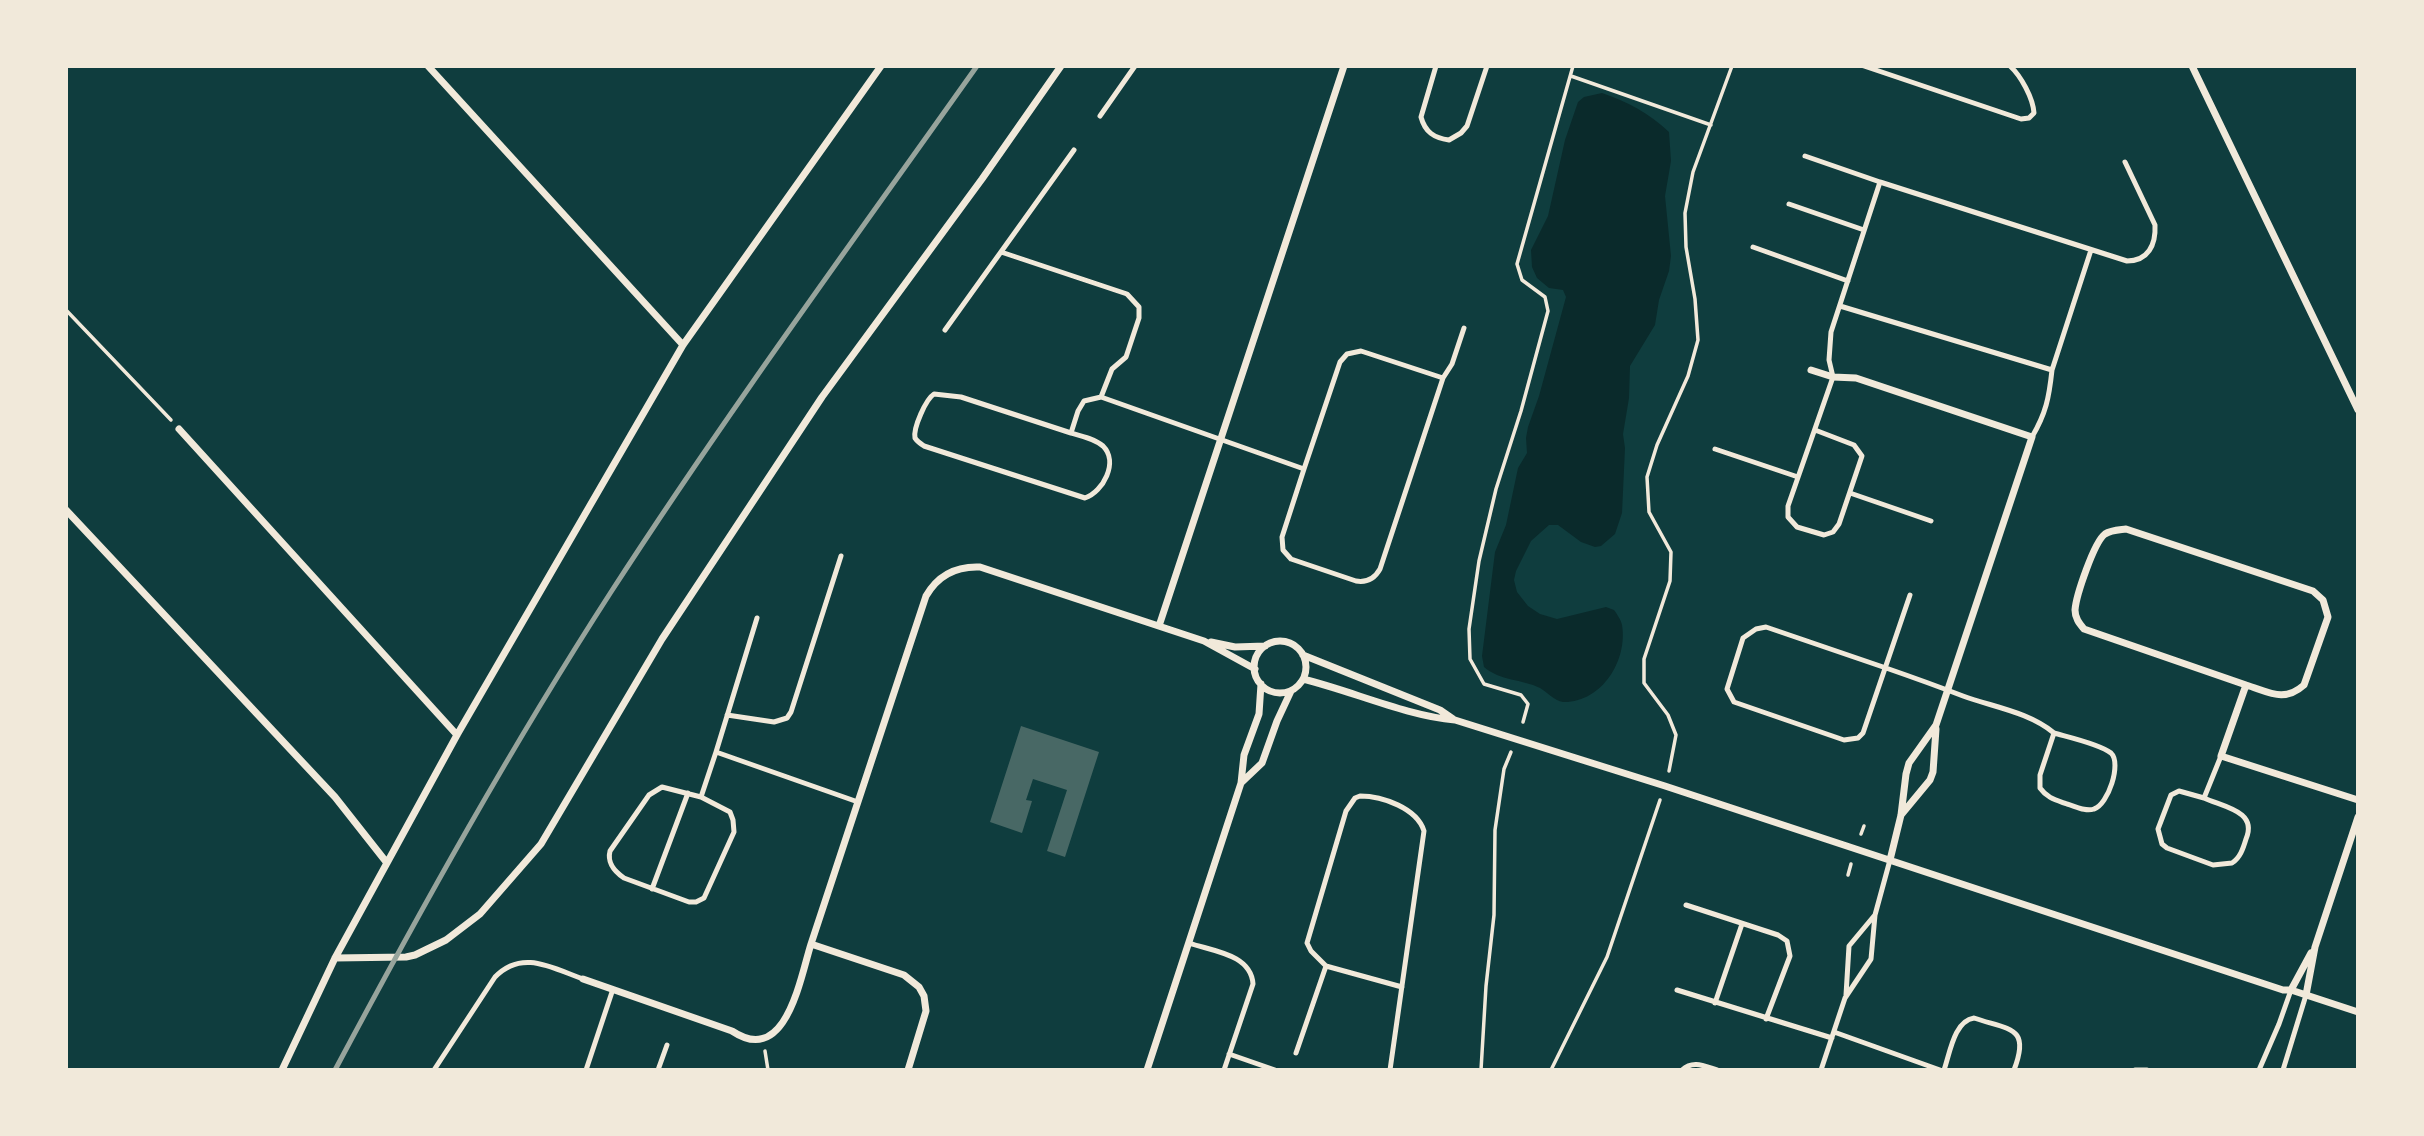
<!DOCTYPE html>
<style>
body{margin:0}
#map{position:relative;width:2424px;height:1136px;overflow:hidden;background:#0f3d3e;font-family:"PT Sans Narrow",sans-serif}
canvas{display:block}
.frame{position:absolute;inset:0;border:68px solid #f1e9da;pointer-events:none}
</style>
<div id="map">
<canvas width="2424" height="1136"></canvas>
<div class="frame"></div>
</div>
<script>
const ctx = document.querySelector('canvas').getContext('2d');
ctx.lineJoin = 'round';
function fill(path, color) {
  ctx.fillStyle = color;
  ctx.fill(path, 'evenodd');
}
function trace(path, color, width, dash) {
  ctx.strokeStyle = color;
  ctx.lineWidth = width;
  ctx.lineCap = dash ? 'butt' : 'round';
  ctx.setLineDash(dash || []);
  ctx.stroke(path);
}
fill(new Path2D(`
 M1602,93C1628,102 1649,113 1669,132L1671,161L1665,196L1671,256L1669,271L1659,300L1655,325L1630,366L1629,398L1623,434L1625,448L1622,513L1615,534L1601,546L1595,547L1581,542L1558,525H1549L1531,541L1516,571L1514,580L1517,592L1528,606L1540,614L1557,619L1606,607L1614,610C1617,614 1621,620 1622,625C1628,660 1602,703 1563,702C1555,701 1547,692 1540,688C1522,679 1500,681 1484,667L1482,656L1495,552L1506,525L1518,468L1527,453L1526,438L1528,427L1539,396L1566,297L1563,290L1549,288L1537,278L1532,267L1531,250L1548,216L1565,140L1578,102L1584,97Z`), '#0a2a2b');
fill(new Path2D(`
 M1021,726L1099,752L1065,857L1047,851L1067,790L1033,779L1026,800L1032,801L1022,833L990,822Z`), '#486865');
trace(new Path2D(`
 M1571,76L1711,125
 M66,310L171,420
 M1523,722L1528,704L1521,695L1484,684L1470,659L1469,629L1479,561L1496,489L1521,411L1548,311L1545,297L1522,280L1517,264L1573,66
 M1669,771L1676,735L1668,715L1644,683V659L1670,581L1671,552L1649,512L1647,477L1657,445L1688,376L1698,340L1695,299L1686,247L1685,213L1693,172L1732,66
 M1861,834L1864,826
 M1848,875L1851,864
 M765,1051L768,1070
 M1481,1070L1486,986L1494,915L1495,830L1504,769L1511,752
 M1551,1070L1607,957L1660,800`), '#f1e9da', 3.5);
trace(new Path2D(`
 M1436,66L1421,117C1425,132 1434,138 1449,140L1461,133L1467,126L1487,66
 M1864,66L2021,119L2029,118L2034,113C2033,98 2021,76 2010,66
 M1100,116L1135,66
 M1805,156L1880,182L2127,261C2148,261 2156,245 2155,225L2125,162
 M1789,204L1864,230
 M1753,247L1848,281
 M1001,252L1127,294L1139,307V318L1126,357L1112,369L1101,397
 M1840,306L2052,370L2091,250
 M945,330L1074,150
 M1815,430L1854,445L1862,456L1839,524L1833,532L1824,535L1797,527L1788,517V506L1833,377L1829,360L1831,332L1880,182
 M1071,433C1082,436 1095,439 1103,446C1119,462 1103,492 1085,498L924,446C921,444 917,441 915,438C913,428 926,399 934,394L961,397L1071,433L1078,411L1084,401L1101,397L1304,469L1282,537L1283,550L1291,559L1356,581C1368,583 1375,578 1380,569L1443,378L1452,364L1464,328
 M2032,437C2046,413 2049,398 2052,370
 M1715,449L1798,477
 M1304,469L1340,362L1347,354L1361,351L1443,378
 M1850,493L1931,521
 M1910,595L1863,733L1858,738L1844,740L1734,702L1727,689L1743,638L1756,629L1766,627L1886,668C1912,677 1937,686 1963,696C1993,707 2029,712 2054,733
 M757,618L716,752L858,802
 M727,715L774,722L787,718L791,712L841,556
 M2054,733C2068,737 2100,744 2111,753C2122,763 2108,805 2094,809C2085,812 2075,806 2067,804C2056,800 2047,798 2040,788V775Z
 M701,797L730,812L733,820L734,832L704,898L696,902H689L624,878C614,871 607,863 610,851L649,795L662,787L701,797L716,752
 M2204,798L2179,791L2171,795L2158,829L2162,844L2167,848L2213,865L2232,863C2240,858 2243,849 2246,839C2258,811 2223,807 2204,798L2221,756
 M652,889L688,793
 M1686,905L1778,935L1787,941L1790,956L1766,1019
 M1189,943C1212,951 1251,954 1253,984L1224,1070
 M1677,990L1832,1038
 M1846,995L1849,946L1874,916
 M1715,1003L1742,924
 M1834,1032L1940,1070
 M1296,1053L1326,966
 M1229,1054L1275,1070
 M434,1070L495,977C522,949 552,968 583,979
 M586,1070L613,989
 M658,1070L667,1045
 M1390,1070L1424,831C1417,808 1382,796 1360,796L1355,798L1346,811L1307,943L1311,951L1326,966L1402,987
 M1682,1070C1693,1060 1704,1066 1717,1070
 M1821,1070L1845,998L1871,959L1875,915L1890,860
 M1944,1070C1950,1053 1954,1021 1974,1018C2009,1030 2031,1026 2014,1070
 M2135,1070H2147
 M2259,1070L2279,1024L2291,990
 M2283,1070L2306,995`), '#f1e9da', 5);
trace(new Path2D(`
 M428,66L683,345
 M2192,66L2358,410
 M1811,370L1833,377L1856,378L2032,437L1936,725L1909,763L1906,774L1901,815L1890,860
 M179,429L457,735
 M66,510L335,797L387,863
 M1159,626L1344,66
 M1254 667a26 26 0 1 1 52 0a26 26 0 1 1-52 0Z
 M1211,642L1235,647L1265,646
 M1303,655L1440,710L1453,719
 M1303,679C1352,691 1407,716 1455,720L1665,786L2283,990H2291L2358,1012
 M2246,685L2084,629C2079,623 2075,618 2075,610C2076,596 2094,542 2105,534C2111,530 2118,530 2126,529L2313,591L2323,600L2328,617L2304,685C2284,703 2269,692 2246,685L2221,756L2358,800
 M1242,782L1262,763L1277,721L1291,691
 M1901,815L1930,780L1933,772L1936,729
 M335,958L406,957L415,955L446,940L480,914L541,844L662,639L822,397L982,179L1061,66
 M583,979L732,1031C786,1067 800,979 811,944
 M2291,990L2311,953
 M2306,995L2315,947L2358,817
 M282,1070L335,958L457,735L683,345L881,66
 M908,1070L926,1011L924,996L919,987L904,975L811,944L926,596C938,575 956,566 980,567L1204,641L1255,669
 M1147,1070L1241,783L1244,755L1259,714L1261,684`), '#f1e9da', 7);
trace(new Path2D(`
 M335,1070C422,907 511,747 611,592C727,413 853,241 977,66`), '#97a49c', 5);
</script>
